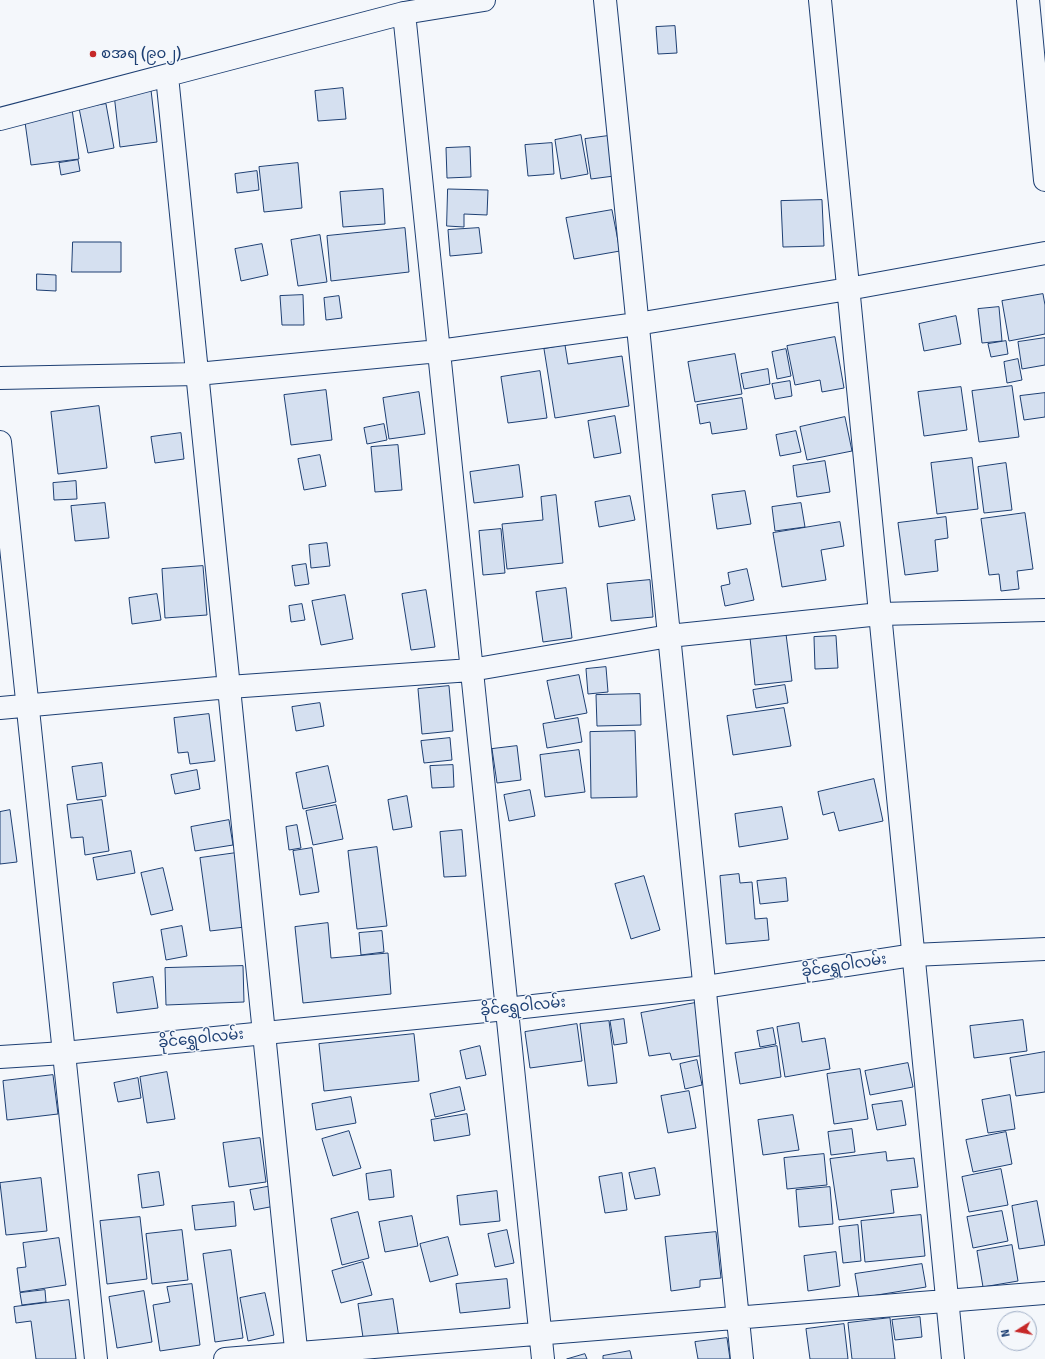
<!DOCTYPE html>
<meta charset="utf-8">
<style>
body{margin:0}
#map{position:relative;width:1045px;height:1359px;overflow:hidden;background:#f4f7fb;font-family:Signika,sans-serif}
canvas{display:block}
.north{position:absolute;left:997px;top:1311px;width:40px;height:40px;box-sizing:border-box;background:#f4f7fb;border:1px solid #9eadc5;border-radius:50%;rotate:259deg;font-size:11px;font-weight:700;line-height:16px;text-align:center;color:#1d3f73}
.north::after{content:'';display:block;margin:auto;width:14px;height:18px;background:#c62828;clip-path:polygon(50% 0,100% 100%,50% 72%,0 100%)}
</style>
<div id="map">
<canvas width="1045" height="1359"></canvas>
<div class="north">N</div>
</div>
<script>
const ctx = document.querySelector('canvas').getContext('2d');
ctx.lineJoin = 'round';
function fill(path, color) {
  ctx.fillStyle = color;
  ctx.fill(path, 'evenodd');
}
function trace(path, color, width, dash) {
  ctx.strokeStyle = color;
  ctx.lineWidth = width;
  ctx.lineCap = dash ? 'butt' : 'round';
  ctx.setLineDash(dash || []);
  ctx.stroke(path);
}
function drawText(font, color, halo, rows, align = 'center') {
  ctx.font = font + ' Signika,"Noto Sans Myanmar",sans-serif';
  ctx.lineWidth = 3;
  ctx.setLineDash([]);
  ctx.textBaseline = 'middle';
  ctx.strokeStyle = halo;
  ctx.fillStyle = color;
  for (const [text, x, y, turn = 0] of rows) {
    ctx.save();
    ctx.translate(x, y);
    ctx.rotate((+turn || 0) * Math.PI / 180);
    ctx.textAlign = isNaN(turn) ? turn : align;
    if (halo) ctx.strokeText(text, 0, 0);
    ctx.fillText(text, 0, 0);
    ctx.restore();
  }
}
const building = new Path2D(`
 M675,26L677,53L658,54L656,27Z
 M343,88L346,119L318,121L315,91Z
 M151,90L157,142L120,147L114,94Z
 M106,104L114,148L88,153L79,108Z
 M72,109L79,159L31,165L24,115Z
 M581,135L588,174L561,179L555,140Z
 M608,136L614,176L591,179L585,139Z
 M552,143L554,174L528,176L525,145Z
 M470,147L471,177L447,178L446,148Z
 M78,160L80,171L61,175L59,163Z
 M298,163L302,208L264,212L259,167Z
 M257,171L259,190L237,193L235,174Z
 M383,189L385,224L343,227L340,192Z
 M448,189L488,190L487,215L464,214V227L447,226Z
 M822,200L824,246L783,247L781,201Z
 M612,210L620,251L574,259L566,218Z
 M405,228L409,272L331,281L327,236Z
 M479,228L482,253L450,256L448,230Z
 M320,235L327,282L298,286L291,240Z
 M73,242H121V272H72Z
 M262,244L268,275L241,281L235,249Z
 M37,274L56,275V291L37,290Z
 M1043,294L1045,305V334L1009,341L1002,301Z
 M303,295L304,325H282L280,296Z
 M339,296L342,318L326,320L324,298Z
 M999,307L1002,341L982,343L978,309Z
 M956,316L961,344L924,351L919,324Z
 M835,337L844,388L822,392L820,380L795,385L787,346Z
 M1045,338V365L1022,369L1018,342Z
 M1006,341L1008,354L991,357L988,344Z
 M565,345L568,364L622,356L629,406L555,418L544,349Z
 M786,349L791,376L777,379L772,352Z
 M735,354L742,394L695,402L688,362Z
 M1018,359L1022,380L1007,383L1004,362Z
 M768,369L770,384L744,389L741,374Z
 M540,371L547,418L508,423L501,377Z
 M790,381L792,396L775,399L772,384Z
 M1012,386L1019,437L979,442L972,391Z
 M961,387L967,430L924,436L918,392Z
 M326,390L332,440L291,445L284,395Z
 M419,392L425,434L389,439L383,398Z
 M1045,393V417L1024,420L1020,396Z
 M742,398L747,429L712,434L710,422L700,424L697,405Z
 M99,406L107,468L58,474L51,412Z
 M615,416L621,453L594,458L588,421Z
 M845,417L852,451L807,460L800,427Z
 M384,424L387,440L367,444L364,428Z
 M796,431L801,452L780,456L776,435Z
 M181,433L184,459L155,463L151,437Z
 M398,445L402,490L375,492L371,447Z
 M320,455L326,486L304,490L298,459Z
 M972,458L978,509L937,514L931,463Z
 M825,461L830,492L797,497L793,466Z
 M1006,463L1012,510L984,513L978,467Z
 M519,465L523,497L474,503L470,472Z
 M76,481L77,499L54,500L53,483Z
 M745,491L751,524L717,529L712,495Z
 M556,495L563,563L507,569L502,524L543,520L541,497Z
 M630,496L635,520L599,527L595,502Z
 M105,503L109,538L75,541L71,506Z
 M801,503L805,527L775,531L772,507Z
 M1025,513L1033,569L1017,571L1019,589L1001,591L999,574L989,575L981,519Z
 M946,517L948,538L935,540L938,571L905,575L898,523Z
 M840,522L844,546L821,550L826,580L782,587L773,533Z
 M501,529L505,573L483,575L479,531Z
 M327,543L330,566L311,568L309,545Z
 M306,564L309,584L295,586L292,566Z
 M203,566L207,615L165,618L162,569Z
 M747,569L754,600L725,606L721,586L730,584L728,573Z
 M650,580L653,617L611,621L607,584Z
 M566,588L572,638L543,642L536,592Z
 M426,590L435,647L411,650L402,594Z
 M157,594L161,620L132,624L129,598Z
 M345,595L353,639L321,645L312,601Z
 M302,604L305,620L291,622L289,606Z
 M786,634L792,681L755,685L750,638Z
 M836,636L838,668L815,669L814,637Z
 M606,667L608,692L588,694L586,669Z
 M579,675L587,713L555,719L547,681Z
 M785,685L788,703L756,708L753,690Z
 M449,686L453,731L422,734L418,689Z
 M640,694L641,725L597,726L596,695Z
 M320,703L324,726L296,731L292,707Z
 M784,708L791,746L733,755L727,716Z
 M209,714L215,761L190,764L188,752L178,753L174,718Z
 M578,718L582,742L547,748L543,724Z
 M635,731L637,797L591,798L590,732Z
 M450,738L452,760L424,763L421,741Z
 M517,746L521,780L497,783L492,749Z
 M579,750L585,792L545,797L540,755Z
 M102,763L106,796L77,800L72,767Z
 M453,765L454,787L432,788L430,766Z
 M328,766L336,802L303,809L296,773Z
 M197,770L200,789L175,794L171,775Z
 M874,779L883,821L839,831L834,812L823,815L818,792Z
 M530,790L535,816L509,821L504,795Z
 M407,796L412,827L393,830L388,800Z
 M102,800L109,851L85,855L83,837L71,838L67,805Z
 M336,805L343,839L313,845L306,811Z
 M782,807L788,839L739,847L735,814Z
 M10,810L17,862L0,864V812Z
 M229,820L233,845L195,851L191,827Z
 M297,825L301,848L289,850L286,827Z
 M462,830L466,876L444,877L440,832Z
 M377,847L387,926L357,929L348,851Z
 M312,848L319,892L300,895L293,851Z
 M131,851L135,873L97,880L93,858Z
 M236,853L245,927L210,931L200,858Z
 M163,868L173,910L151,915L141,873Z
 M739,874L740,883L752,882L755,919L767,918L769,940L726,944L720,876Z
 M644,876L660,930L631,939L615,884Z
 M786,878L788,901L760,904L757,881Z
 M328,923L331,958L388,953L391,994L303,1003L295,927Z
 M182,926L187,956L166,960L161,930Z
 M382,931L384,952L361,955L359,933Z
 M243,966L244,1002L166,1005L165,968Z
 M153,977L158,1008L117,1013L113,983Z
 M695,1003L705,1055L672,1060L670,1053L649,1056L641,1013Z
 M624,1019L627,1043L614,1045L610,1021Z
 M1023,1020L1027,1051L974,1058L970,1026Z
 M609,1021L617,1083L588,1086L580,1024Z
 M799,1023L802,1042L825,1038L830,1069L785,1077L777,1027Z
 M577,1024L582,1061L530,1068L525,1032Z
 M773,1028L776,1044L760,1047L757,1031Z
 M414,1034L419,1081L324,1091L319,1044Z
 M480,1046L486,1075L466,1079L460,1051Z
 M777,1046L781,1077L740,1084L735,1053Z
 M1045,1052V1092L1016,1096L1010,1058Z
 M697,1060L702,1085L685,1089L680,1064Z
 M908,1063L913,1087L870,1095L865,1071Z
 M860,1069L868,1119L834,1124L827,1074Z
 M167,1072L175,1119L147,1123L140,1077Z
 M53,1075L58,1114L7,1120L3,1081Z
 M138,1078L141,1098L118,1102L114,1083Z
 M460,1087L465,1110L435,1117L430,1094Z
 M689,1091L696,1128L668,1133L661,1096Z
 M1010,1095L1015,1129L988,1133L982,1100Z
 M351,1097L356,1123L316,1130L312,1104Z
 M902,1101L906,1125L877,1130L872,1105Z
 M467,1114L470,1135L434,1141L431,1120Z
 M793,1115L799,1150L763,1155L758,1120Z
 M852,1129L855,1152L831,1155L828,1132Z
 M349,1131L361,1168L333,1176L322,1139Z
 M1006,1132L1012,1164L973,1172L966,1140Z
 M260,1138L266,1182L229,1187L223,1143Z
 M886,1152L887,1161L914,1158L918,1187L891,1190L894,1213L839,1220L830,1159Z
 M824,1154L827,1185L787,1189L784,1158Z
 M655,1168L660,1195L635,1199L629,1173Z
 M1001,1169L1008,1205L969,1212L962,1177Z
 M391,1170L394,1197L369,1200L366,1174Z
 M159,1172L164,1205L142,1208L138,1175Z
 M622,1173L627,1210L605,1213L599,1177Z
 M41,1178L47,1231L6,1235L0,1183Z
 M272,1186L275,1206L254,1210L250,1190Z
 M830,1187L833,1224L799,1227L796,1190Z
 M497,1191L500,1221L460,1225L457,1196Z
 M1037,1201L1045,1245L1019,1249L1012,1206Z
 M234,1202L236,1226L195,1230L192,1206Z
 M1002,1211L1008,1241L973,1248L967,1217Z
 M358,1212L369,1258L342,1265L331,1219Z
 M921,1215L925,1256L865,1262L861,1221Z
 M412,1216L418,1246L385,1252L379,1222Z
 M140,1217L147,1279L107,1284L100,1221Z
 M858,1225L861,1261L843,1263L839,1227Z
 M182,1230L188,1280L152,1284L146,1234Z
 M507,1230L514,1263L495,1267L488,1234Z
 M716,1232L721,1278L700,1280V1287L671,1291L665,1237Z
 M448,1237L458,1275L430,1282L420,1244Z
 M59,1238L66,1285L20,1292L17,1268L26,1267L23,1243Z
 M1012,1245L1018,1281L983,1287L977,1251Z
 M231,1250L243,1338L215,1342L203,1254Z
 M836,1252L840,1286L808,1291L804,1256Z
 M363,1262L372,1295L341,1303L332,1271Z
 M922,1264L926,1287L859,1298L855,1274Z
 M507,1279L510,1308L460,1313L456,1284Z
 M192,1284L200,1345L160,1351L153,1305L170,1302L167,1287Z
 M45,1290L46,1302L22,1305L20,1293Z
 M144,1291L152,1342L117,1348L109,1297Z
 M265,1293L274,1335L248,1341L240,1298Z
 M393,1299L399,1338L364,1344L358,1304Z
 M69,1300L76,1359H36L31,1321L16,1323L14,1307Z
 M920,1317L922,1337L895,1340L892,1320Z
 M890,1318L895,1359H852L848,1323Z
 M844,1324L848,1359H810L806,1329Z
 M727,1338L730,1359H698L695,1342Z
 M630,1351L632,1359H603V1356Z
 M585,1354L587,1359H567Z`);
fill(building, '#d5e0f0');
trace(building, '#1d3f73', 1);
const minor = new Path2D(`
 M605,0L742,1359
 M820,0L953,1359
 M1028,0L1045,180
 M404,13L543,1359
 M167,76L297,1359
 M0,119L404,13L484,0
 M0,378L197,374L439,351L637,324L848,289L1045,253
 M0,442L96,1359
 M0,708L229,687L471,670L669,636L880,614L1045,610
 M225,1359L1045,1293`);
const tertiary = new Path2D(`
 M0,1057L64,1053L506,1009L705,987L913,955L1045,949`);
trace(minor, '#1d3f73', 24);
trace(tertiary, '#1d3f73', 24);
trace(minor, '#f4f7fb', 22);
trace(tertiary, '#f4f7fb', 22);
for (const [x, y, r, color] of [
 [93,54,4,"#c62828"]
]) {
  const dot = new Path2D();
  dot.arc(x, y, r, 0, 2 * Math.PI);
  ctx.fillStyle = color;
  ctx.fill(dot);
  trace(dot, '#f4f7fb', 1.5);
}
drawText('15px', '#1d3f73', '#f4f7fb', [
 ["စအရ (၉၀၂)",101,54]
], 'left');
drawText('15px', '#1d3f73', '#f4f7fb', [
 ["ခိုင်ရွှေဝါလမ်း",844,966,-9],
 ["ခိုင်ရွှေဝါလမ်း",523,1007,-6],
 ["ခိုင်ရွှေဝါလမ်း",201,1039,-6]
]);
</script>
